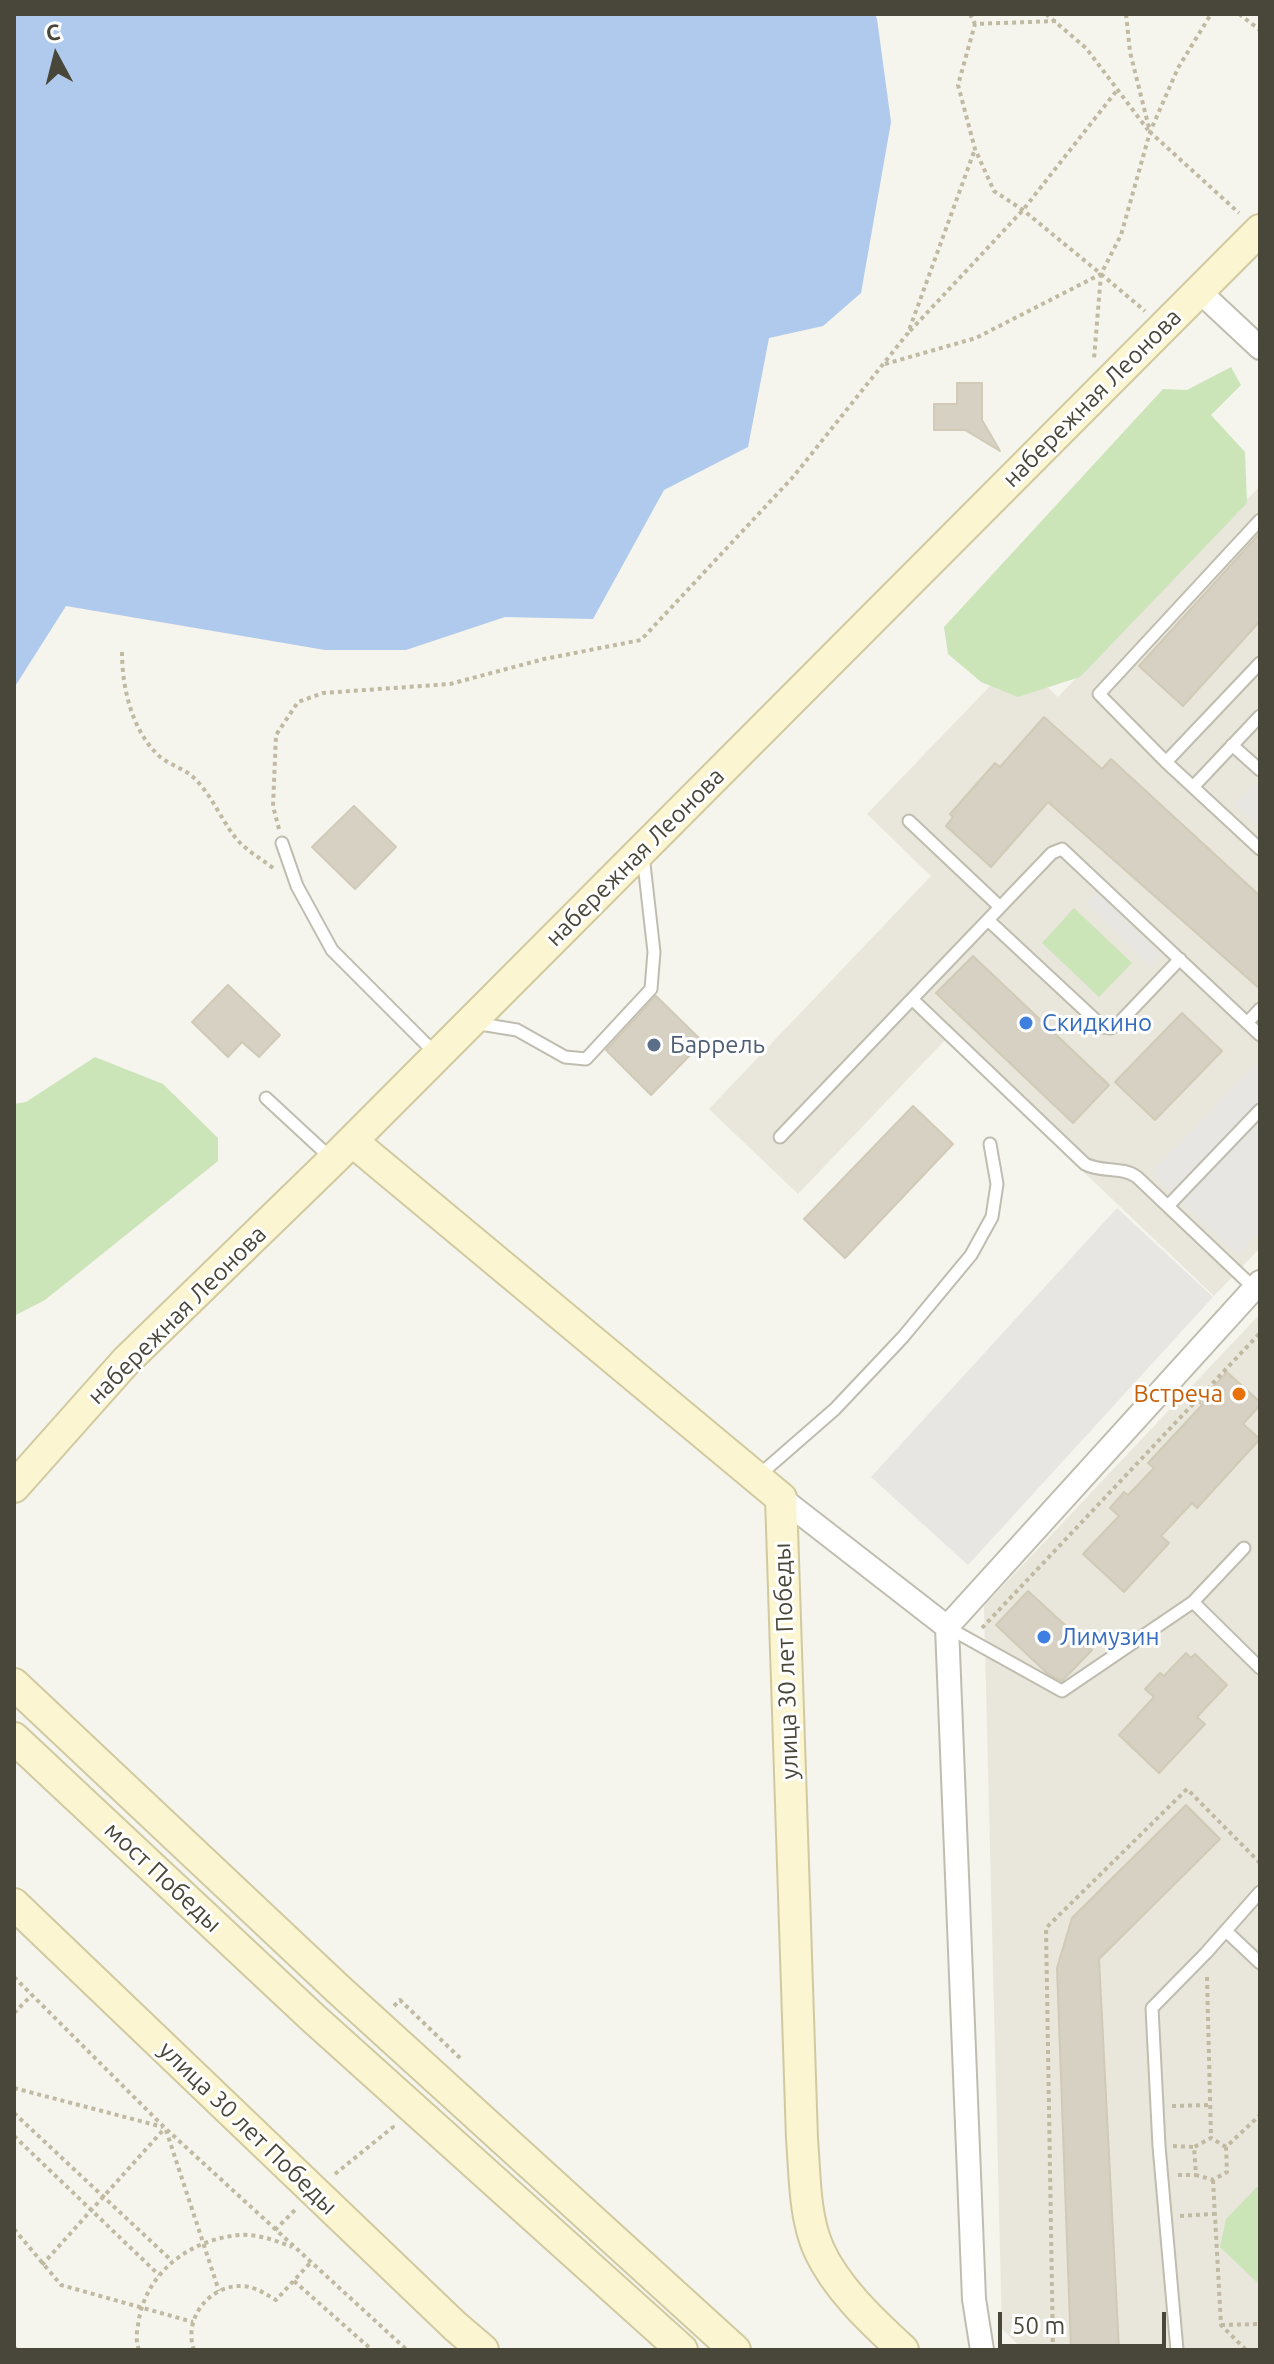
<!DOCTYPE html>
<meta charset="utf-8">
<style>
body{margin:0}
#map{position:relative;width:1274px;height:2364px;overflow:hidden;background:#f5f4ed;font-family:Ubuntu,sans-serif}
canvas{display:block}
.frame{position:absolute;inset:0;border:16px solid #49463a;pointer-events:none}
.north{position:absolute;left:16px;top:16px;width:80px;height:80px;-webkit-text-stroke:6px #fff;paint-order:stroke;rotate:353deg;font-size:22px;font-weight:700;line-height:32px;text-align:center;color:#49463a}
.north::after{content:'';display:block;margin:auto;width:28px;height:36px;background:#49463a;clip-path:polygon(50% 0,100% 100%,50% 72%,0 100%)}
.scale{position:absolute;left:998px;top:2312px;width:168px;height:36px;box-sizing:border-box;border:4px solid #49463a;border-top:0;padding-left:10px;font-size:24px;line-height:28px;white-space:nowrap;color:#49463a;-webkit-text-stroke:6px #fff;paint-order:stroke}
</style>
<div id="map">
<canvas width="1274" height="2364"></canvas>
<div class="frame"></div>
<div class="north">С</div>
<div class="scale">50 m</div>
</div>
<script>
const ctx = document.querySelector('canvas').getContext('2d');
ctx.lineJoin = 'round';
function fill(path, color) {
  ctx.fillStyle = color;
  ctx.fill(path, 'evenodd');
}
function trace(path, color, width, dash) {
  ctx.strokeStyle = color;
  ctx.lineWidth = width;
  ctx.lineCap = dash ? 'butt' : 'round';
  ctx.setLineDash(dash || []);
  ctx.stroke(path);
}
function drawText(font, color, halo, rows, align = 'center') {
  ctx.font = font + ' Ubuntu,sans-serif';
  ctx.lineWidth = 6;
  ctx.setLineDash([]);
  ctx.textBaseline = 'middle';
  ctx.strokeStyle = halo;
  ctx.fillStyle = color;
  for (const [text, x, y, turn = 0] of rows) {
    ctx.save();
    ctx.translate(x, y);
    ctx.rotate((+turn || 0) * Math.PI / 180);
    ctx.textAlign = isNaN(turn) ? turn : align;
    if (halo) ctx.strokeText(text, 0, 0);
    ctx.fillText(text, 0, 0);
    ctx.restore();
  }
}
fill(new Path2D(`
 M1260,486V1248L1214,1296L945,1040L798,1194L709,1109L931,876L867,814L1017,658L1058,697Z
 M1260,1314V2350H1024L1002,2329L984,1606Z`), '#e9e6db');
fill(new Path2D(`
 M1231,367L1241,385L1211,415L1245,452L1247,503L1080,677L1018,697L981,682L948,654L944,627L1163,389L1187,390Z
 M1074,908L1132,963L1099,997L1042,943Z
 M95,1057L163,1084L218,1138V1161L45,1300L14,1316V1104L26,1102Z
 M1257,2187H1260V2285L1220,2247L1226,2219Z`), '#cbe5b9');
fill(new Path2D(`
 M1259,779L1260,780V828L1235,804Z
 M1097,892L1161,955L1150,966L1086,903Z
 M1260,1059V1231L1237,1255L1151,1173Z
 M1117,1208L1213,1297L968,1565L871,1477Z`), '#e7e6e3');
fill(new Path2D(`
 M14,14H875L877,19L891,122L861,293L823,326L769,338L748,447L664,490L593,619L505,617L406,650H325L66,606L14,688Z`), '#afcaec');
const building = new Path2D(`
 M957,383H982V420L1000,451L965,430H934V404H957Z
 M1260,533V621L1183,706L1139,666Z
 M1044,717L1102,769L1111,759L1260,896V989L1048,802L991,867L946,826L953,817L950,814L995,763L1000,767Z
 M354,806L396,847L355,889L312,847Z
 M973,956L1109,1085L1073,1123L936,993Z
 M228,985L280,1035L259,1057L242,1042L228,1057L192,1022Z
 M656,996L703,1042L651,1095L606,1050Z
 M1182,1013L1222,1051L1155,1120L1115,1082Z
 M913,1106L953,1144L845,1258L804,1219Z
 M1227,1372L1260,1402V1405L1243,1424L1260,1439L1197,1508L1192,1503L1161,1536L1169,1543L1124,1592L1083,1554L1119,1516L1110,1508L1124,1492L1128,1495L1154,1468L1148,1463L1202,1405L1199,1402Z
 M1028,1591L1092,1650L1062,1681L1048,1674L996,1625Z
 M1186,1653L1191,1658L1195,1654L1227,1685L1197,1717L1205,1724L1159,1773L1119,1735L1154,1697L1145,1689L1160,1673L1164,1676Z
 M1186,1805L1220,1839L1099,1959L1119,2350H1071L1057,1968L1072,1918Z`);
fill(building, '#d6d1c3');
trace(building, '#d0cab7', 2);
const service = new Path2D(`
 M1260,520L1099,694L1166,762L1260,849
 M1232,745L1260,770
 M1166,762L1260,663
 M1193,787L1260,716
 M909,821L1000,907
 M282,843L297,886L332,950L437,1055
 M988,920L1103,1027L1111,1028L1119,1023L1180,959
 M474,1023L517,1030L565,1057L586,1059L651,989L654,952L643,855
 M1247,1023L1260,1009
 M266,1098L333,1160
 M780,1137L912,999
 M1168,1206L1260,1110
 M1254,1288L1137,1177C1122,1166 1102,1173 1085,1164L912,999L1052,853L1062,849L1260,1035
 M757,1477L835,1409L903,1337L971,1255L992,1217L997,1184L990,1144
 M1193,1602L1244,1548
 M947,1627L1062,1691L1193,1602L1260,1668
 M1226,1931L1260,1963
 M1177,2350L1159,2146L1152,2008L1206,1953L1260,1892`);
const minor = new Path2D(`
 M1199,291L1260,348
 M781,1498L947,1627L974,2299L982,2350
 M947,1627L1260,1282`);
const secondary = new Path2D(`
 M352,1141L781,1498L802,2139C805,2175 804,2217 819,2250C837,2289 872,2321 903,2350
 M14,1487L126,1361L333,1160L1260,230
 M14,1684L337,1988L735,2350
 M14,1738L312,2017L682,2350
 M14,1904L455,2326L483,2350`);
trace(service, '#c0bdb0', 15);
trace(minor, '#c0bdb0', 26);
trace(secondary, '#d1caa0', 34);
trace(new Path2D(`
 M970,14L975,24
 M1046,14L1086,48L1148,130
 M1126,14L1130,52L1150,132L1239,213
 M1239,14L1260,30
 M1056,21L975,24L958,85L975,149L994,191L1023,210L1101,274L1094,359
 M1101,274L1145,311
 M910,331L1023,210L1118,89
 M885,364L976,338L1101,274L1121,235L1150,132L1178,68L1211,14
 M122,652C122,686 131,728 157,754C169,766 186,768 197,781C213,798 221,819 235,837C245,850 259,857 273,868
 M279,829L273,806L276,735L298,702L323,693L450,684L544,659L641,640L793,477L908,333L975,149
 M982,1628L1260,1333
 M14,1977L165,2128L407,2350
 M1207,1977L1211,2138
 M394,2006L400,2000L461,2059
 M14,2013L32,1995
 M14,2088L163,2127
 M1172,2106L1210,2105
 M14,2113L172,2261
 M166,2130L219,2291
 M14,2136L159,2275
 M1173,2146L1194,2147
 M1226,2147L1211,2138L1194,2147L1196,2175L1213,2180L1227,2172L1226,2147L1260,2115
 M335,2174L393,2127L390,2124
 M1178,2175H1196
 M1213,2180L1221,2325L1246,2350
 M1180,2216L1213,2214
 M14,2229L61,2285L193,2322
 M275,2230L296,2209
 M42,2265L165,2128
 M294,2281L372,2350
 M1221,2325L1260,2324
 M14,2347L17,2350
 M139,2350C135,2339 137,2331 139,2319C147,2274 186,2243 231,2236C252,2232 272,2239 292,2247
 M194,2350C183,2320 208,2286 240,2286C254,2286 264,2293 276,2300L311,2262
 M1053,2350L1046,1928L1187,1789L1260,1863`), '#c1baa2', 4, [4, 4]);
trace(service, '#fff', 11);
trace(minor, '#fff', 22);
trace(secondary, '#fbf6d1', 30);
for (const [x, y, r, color] of [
 [1026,1023,8,"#3f7fe0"],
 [654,1045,8,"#5c6f8a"],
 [1239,1394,8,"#e8710a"],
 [1044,1637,8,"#3f7fe0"]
]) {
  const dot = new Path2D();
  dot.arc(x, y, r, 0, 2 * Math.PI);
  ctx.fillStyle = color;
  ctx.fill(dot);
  trace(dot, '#fff', 3);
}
drawText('24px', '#49463a', '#fff', [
 ["набережная Леонова",1092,398,-45],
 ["набережная Леонова",635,857,-45],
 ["набережная Леонова",177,1315,-45],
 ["улица 30 лет Победы",786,1661,-92],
 ["мост Победы",163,1877,43],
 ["улица 30 лет Победы",248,2128,44]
]);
drawText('24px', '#366cbe', '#fff', [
 ["Скидкино",1042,1023],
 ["Лимузин",1060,1637]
], 'left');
drawText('24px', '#4e5e75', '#fff', [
 ["Баррель",670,1045]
], 'left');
drawText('24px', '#c56008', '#fff', [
 ["Встреча",1223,1394]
], 'right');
</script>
